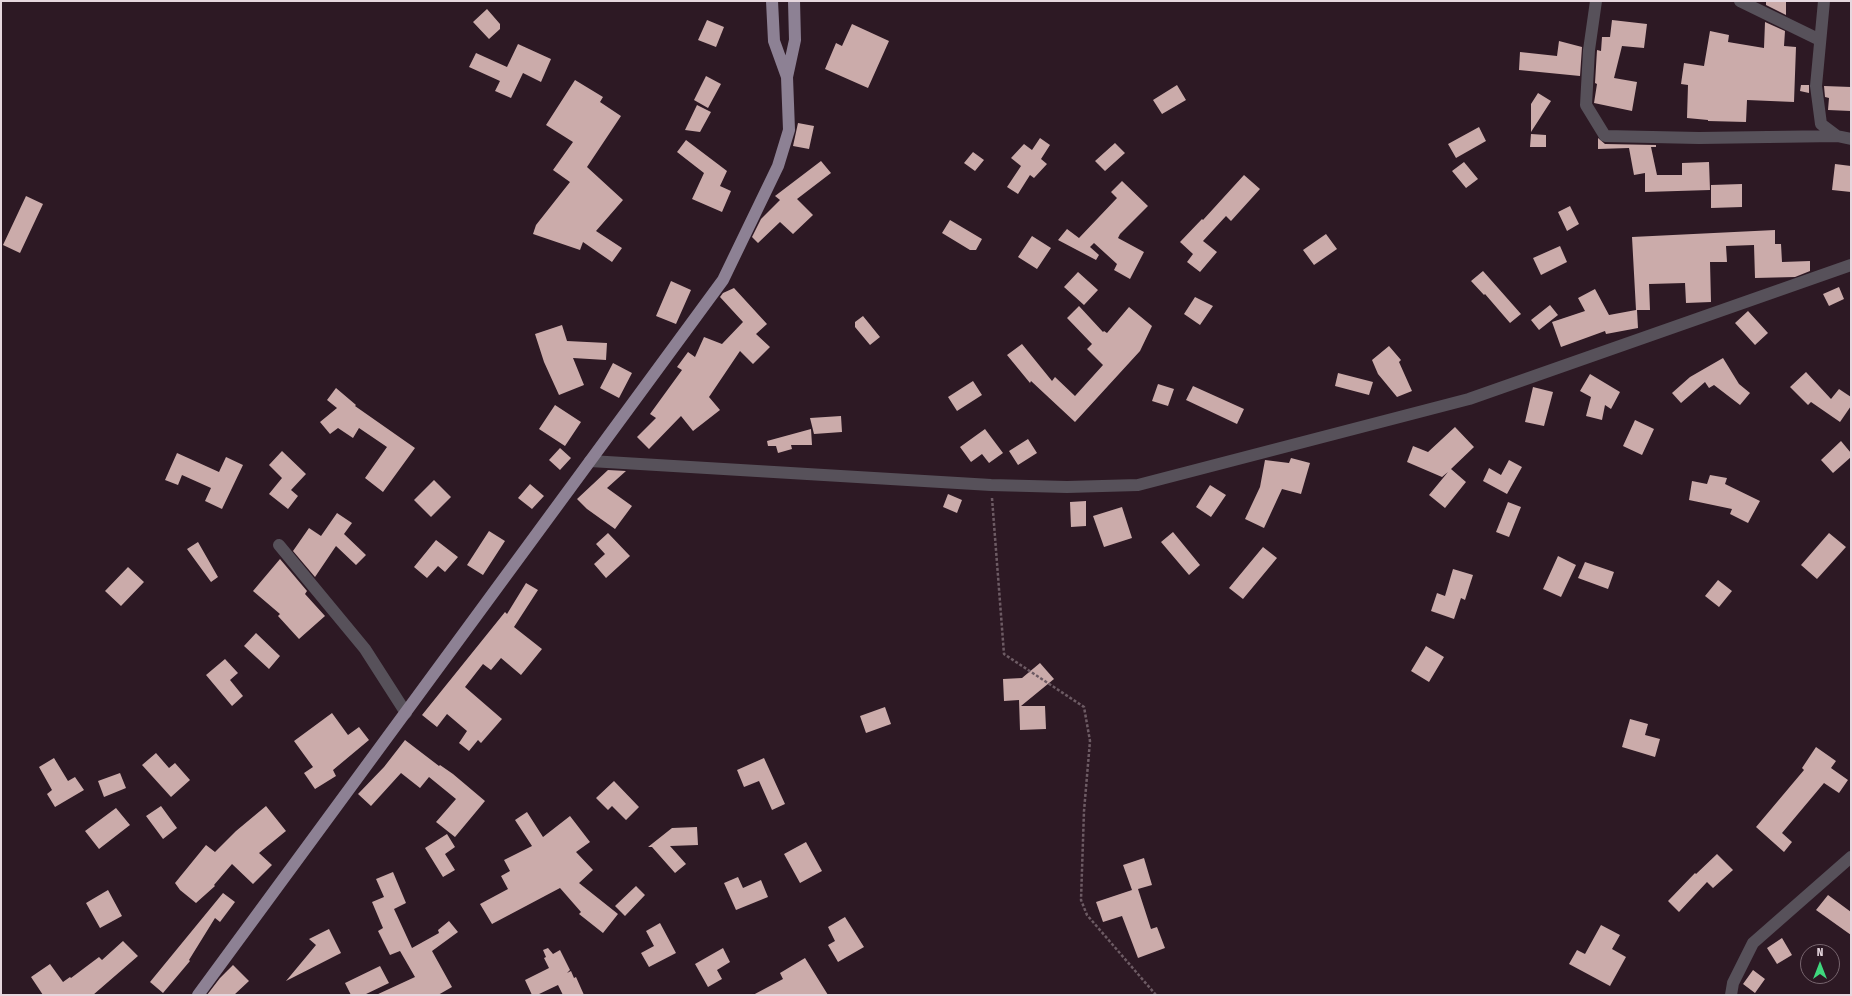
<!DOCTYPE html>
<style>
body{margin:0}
#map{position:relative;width:1852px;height:996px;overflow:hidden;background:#2d1924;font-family:"Fira Sans Condensed",sans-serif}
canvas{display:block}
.frame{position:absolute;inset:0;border:2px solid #e6d7de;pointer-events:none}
.north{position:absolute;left:1800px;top:944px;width:40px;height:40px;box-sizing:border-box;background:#2d1924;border:1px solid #77656e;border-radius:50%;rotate:0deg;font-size:11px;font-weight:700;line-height:16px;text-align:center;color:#e6d7de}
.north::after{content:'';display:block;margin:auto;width:14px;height:18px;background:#3fd77d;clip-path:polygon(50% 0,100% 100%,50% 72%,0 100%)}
</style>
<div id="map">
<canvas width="1852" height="996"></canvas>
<div class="frame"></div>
<div class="north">N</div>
</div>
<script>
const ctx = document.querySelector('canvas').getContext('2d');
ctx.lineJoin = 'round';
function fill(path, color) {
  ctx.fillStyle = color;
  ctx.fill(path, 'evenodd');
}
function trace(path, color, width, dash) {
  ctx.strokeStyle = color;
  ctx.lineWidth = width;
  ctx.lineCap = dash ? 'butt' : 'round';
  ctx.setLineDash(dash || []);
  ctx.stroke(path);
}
fill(new Path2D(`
 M1766,1H1786V15L1766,5Z
 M487,9L500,24V29L489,39L473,22Z
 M707,20L724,27L716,47L698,40Z
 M1612,20L1647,24L1644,48L1622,46L1614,78L1637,82L1632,111L1594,103L1597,84L1595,83L1597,50L1601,51L1602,37H1610Z
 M1765,22L1785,31L1784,46L1796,47L1794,102L1747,100L1746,122L1708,121V120L1687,118L1688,85L1681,84L1684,63L1704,66L1710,31L1729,35L1728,42L1764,48Z
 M852,24L889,41L868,88L825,69L836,43L842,46Z
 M1559,41L1582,47L1580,76L1519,70L1520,52L1557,56Z
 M518,44L551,59L541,82L523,73L511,98L495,91L500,81L469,67L476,53L507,67Z
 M706,76L721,84L708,108L694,100Z
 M575,80L603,97L600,102L621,116L587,167L623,200L596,231L622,248L612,262L583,242L580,250L533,234L536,225L570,182L553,170L573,142L546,125Z
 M1177,85L1186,100L1162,114L1153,100Z
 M1801,85H1809V93L1800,91Z
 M1824,86L1851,87V111L1828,110L1829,98L1825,97Z
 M1538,93L1551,101L1531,132V104Z
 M697,105L711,112L700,132L685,130Z
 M798,123L814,126L809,149L793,146Z
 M1479,127L1486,141L1456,158L1448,144Z
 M1531,134L1546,135V147H1530Z
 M1040,138L1050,145L1041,159L1047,164L1034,178L1030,175L1018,194L1007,187L1021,166L1011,158L1024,144L1032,150Z
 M1598,138L1605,144L1656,145V147H1651L1657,175H1682V163L1709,162L1710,190L1645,192V173L1634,175L1629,148L1598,149Z
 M686,140L727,171L720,186L731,191L722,212L692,199L704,173L677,152Z
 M1115,143L1125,153L1105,171L1095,161Z
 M973,152L984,160L975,171L964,163Z
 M821,161L831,173L797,199L813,215L793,234L780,222L758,243L752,237L761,219L780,200L775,196Z
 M1464,162L1478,179L1466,188L1452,171Z
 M1835,164L1851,166V192L1832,190Z
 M1244,175L1260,189L1231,221L1226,216L1203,241L1217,252L1200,272L1187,262L1193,254L1180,242L1202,219L1203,220Z
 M1122,181L1148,206L1120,234L1118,238L1144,252L1130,279L1114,270L1117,264L1094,243L1090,247L1099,255L1096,260L1058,240L1067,229L1079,238L1117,198L1111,192Z
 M1742,184V207L1711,208V185Z
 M26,196L43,204L20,253L3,245Z
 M1570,206L1579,224L1567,231L1558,212Z
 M950,220L982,239L976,250H970L942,233Z
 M1775,230V244H1781L1782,262L1810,261V271L1795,277L1755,278L1754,245L1726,246L1727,262H1710L1711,302L1686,303L1685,283L1649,284L1650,310H1637L1638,328L1606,334L1605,331L1561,347L1552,322L1585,311L1578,298L1595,289L1609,315L1636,310L1632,237Z
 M1326,234L1337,249L1314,265L1303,250Z
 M1032,236L1051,248L1037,269L1018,257Z
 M1560,246L1567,262L1541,275L1533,258Z
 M1483,271L1521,314L1510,323L1485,294L1484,295L1471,281Z
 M1078,272L1098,290L1084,305L1064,287Z
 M671,281L691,290L676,324L656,316Z
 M1839,287L1844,299L1829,306L1823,294Z
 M734,288L767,324L756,334L770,347L753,364L740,351L709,397L720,410L693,431L681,416L649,449L637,437L656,418L650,414L682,370L677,367L688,352L695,357L704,337L722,344L743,322L720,297L723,293Z
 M1195,297L1213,306L1200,325L1184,314Z
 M1550,305L1558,315L1539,330L1531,320Z
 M1079,306L1103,332L1104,331L1107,333L1129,307L1152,326L1140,351L1075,422L1031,381L1030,383L1007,355L1022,344L1052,381L1055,377L1075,396L1103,365L1087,349L1092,344L1067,318Z
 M1748,311L1768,333L1755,345L1735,323Z
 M863,316L880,337L870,345L855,327V322Z
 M562,325L567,341L607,343L606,360L573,358L584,385L559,395L544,362L535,334Z
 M1389,346L1401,360L1399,362L1412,391L1397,397L1378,374L1372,360Z
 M1723,358L1739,384L1750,393L1740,405L1714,385L1709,388L1705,382L1681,403L1672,393L1690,377Z
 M613,363L632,373L619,398L600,388Z
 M1806,372L1831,399L1839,389L1851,397V406L1840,422L1811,402L1808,405L1790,387Z
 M1338,373L1373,382L1369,395L1335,386Z
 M1590,374L1620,392L1611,409L1605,405L1602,420L1586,416L1591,397L1580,391Z
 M973,381L982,395L957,411L948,397Z
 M1158,384L1174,389L1168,406L1152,401Z
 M1193,386L1244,409L1237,424L1186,400Z
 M1533,387L1553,392L1544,426L1525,422Z
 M336,388L356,405L355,406L415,448L383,492L365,478L387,447L359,428L353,438L338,428L330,434L320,422L337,408L327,400Z
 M555,405L581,422L565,446L539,429Z
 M841,416L842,432L814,434L810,418Z
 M1635,420L1654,429L1642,455L1623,446Z
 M1455,427L1474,447L1451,469L1466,482L1445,508L1429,495L1448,472L1442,477L1407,462L1413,446L1428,452Z
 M811,429L812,445H791L792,449L778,453L776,446H768L767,441Z
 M985,429L1003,453L989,463L982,454L971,462L960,447Z
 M1028,439L1037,453L1018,465L1009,451Z
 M1841,441L1851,453V457L1833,473L1821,460Z
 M560,448L571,458L560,470L549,460Z
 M282,451L306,474L291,490L298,496L288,509L269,494L282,478L269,465Z
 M177,453L219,472L226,457L243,465L222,509L205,501L211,488L182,475L178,485L165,480Z
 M1291,458L1310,463L1301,494L1282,489L1264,528L1245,519L1260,487L1265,460L1289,463Z
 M1509,460L1522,467L1507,494L1483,481L1489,468L1501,475Z
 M608,470L626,471L607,488L632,506L615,529L587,509L577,499Z
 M1710,475L1727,478L1725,484L1760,501L1748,523L1730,514L1732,509L1689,500L1692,481L1707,484Z
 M434,480L451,497L431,517L414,500Z
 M530,484L544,496L532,509L518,498Z
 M1210,485L1226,495L1211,517L1196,507Z
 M948,494L962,500L957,513L943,507Z
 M1086,501V526L1071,527L1070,502Z
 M1508,502L1521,507L1509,537L1496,532Z
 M1122,507L1132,538L1104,547L1093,516Z
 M337,513L352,523L344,534L366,555L356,565L336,546L315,577L293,551L309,528L321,536Z
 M489,531L505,541L483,575L467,565Z
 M1173,532L1200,565L1189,575L1161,542Z
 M608,533L630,556L606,578L594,564L605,554L596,544Z
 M1829,533L1846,547L1817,579L1801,565Z
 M436,540L458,557L445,572L438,566L427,578L414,567Z
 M198,542L218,577L211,582L187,549Z
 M1263,547L1277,558L1243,599L1229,588Z
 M1558,556L1576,565L1561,597L1543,589Z
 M280,559L307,591L305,594L325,616L299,639L278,616L280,614L253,591Z
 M1585,562L1614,572L1608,589L1578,578Z
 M128,567L144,582L121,606L105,591Z
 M1453,569L1473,575L1465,600L1461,598L1454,619L1431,611L1437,593L1445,596Z
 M1718,580L1732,591L1719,607L1705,596Z
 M526,583L538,590L514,627L542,649L521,675L501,658L491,670L483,664L465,687L502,719L481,743L478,740L469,751L459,743L467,731L447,714L437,727L422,715L505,612L507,614Z
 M256,633L280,656L269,669L244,646Z
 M1426,646L1444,657L1429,682L1411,671Z
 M225,659L238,673L230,680L243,696L232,706L206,675Z
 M1040,663L1054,679L1021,706H1045L1046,729L1020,730L1019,700L1004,701L1003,679L1022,678Z
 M885,707L891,724L866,733L860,716Z
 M332,713L348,735L359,727L369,740L333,770L336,776L315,789L304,773L313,767L294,741Z
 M1630,719L1648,724L1645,735L1660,739L1655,757L1622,747Z
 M405,740L439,766L440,765L453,774L485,801L455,837L436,822L456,799L429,777L420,788L401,773L371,806L358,794L384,767Z
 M1816,747L1836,761L1831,768L1848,780L1839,793L1824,783L1782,833L1792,842L1784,852L1756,827L1804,770L1802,768Z
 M156,753L169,768L175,763L190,780L171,797L142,765Z
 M54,758L68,781L75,777L84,790L55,807L47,794L52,790L39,767Z
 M764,758L785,804L772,810L759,781L744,787L737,770Z
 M120,773L126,788L104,797L98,781Z
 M614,781L639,807L626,820L612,806L608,810L596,798Z
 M161,806L177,828L163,839L146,816Z
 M266,806L286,831L259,853L272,865L253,884L232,864L214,885L215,886L196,903L180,890L175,883L206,845L215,852L236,831Z
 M116,808L130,825L99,849L85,831Z
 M527,812L543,837L570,816L590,842L576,852L593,870L579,883L618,914L603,933L579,914L581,912L560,888L492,924L480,904L508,889L501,876L510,871L504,860L532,846L515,820Z
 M697,827L698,845L670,846L686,864L675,873L652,847H648L672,828Z
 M447,834L455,847L445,854L455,870L443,877L425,848Z
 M806,842L822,871L800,883L784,854Z
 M1717,854L1733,870L1713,888L1707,882L1679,912L1668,901L1695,873L1696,874Z
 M1144,858L1152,885L1138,889L1151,929L1157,927L1165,948L1138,958L1122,916L1103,922L1096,902L1132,890L1123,865Z
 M393,872L406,903L394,909L412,948L439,933L438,930L449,921L458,932L432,951L452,987L438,995H376L415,977L400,951L390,955L378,931L383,928L372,902L384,897L376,879Z
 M738,877L743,888L761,880L768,897L736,910L724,883Z
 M636,886L645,895L625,916L615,906Z
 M108,890L122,916L100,928L86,903Z
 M223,893L235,902L220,922L215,918L189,960L190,961L163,993L150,982Z
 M1828,895L1851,912V935L1816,910Z
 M845,917L864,947L838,962L828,945L835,941L828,927Z
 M660,923L676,953L649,967L641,953L654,946L646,931Z
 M1601,925L1620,935L1612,949L1626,957L1610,986L1569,964L1577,950L1585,954Z
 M329,929L341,953L286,981L316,945L309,939Z
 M1782,938L1792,955L1777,964L1767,948Z
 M123,941L138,956L93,995H43L31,977L50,964L63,982L70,977L71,978L99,957L102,960Z
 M548,948L553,954L560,950L570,970L567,973L571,971L574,978L576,977L584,995H563L558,985L537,995H532L525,980L549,968L544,958L546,957L543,950Z
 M723,948L730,962L717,970L722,979L708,987L695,964Z
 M805,958L828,995H753L783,979L780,973Z
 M233,965L249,981L234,995H207L220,978Z
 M380,966L389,983L364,995H351L345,983Z
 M1753,970L1765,979L1755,993L1743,984Z`), '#cbabaa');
trace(new Path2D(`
 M992,498L1004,654L1084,707L1090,741L1084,811L1081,900L1087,915L1156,995`), '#6d5b64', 2.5, [3, 2]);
trace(new Path2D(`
 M1596,1L1589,50L1586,105L1605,136L1699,138L1837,136
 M1740,1L1820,40
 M1824,1L1816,86L1821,124L1837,136L1851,139
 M590,461L991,485L1067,487L1138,485L1469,399L1851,265
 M279,545L365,649L406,713
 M1731,995L1733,983L1753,943L1851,857`), '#57515a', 12);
trace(new Path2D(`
 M772,1L774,41L787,77
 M198,995L723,280L778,166L789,130L787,77L795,40L794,1`), '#8d8194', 12);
</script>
